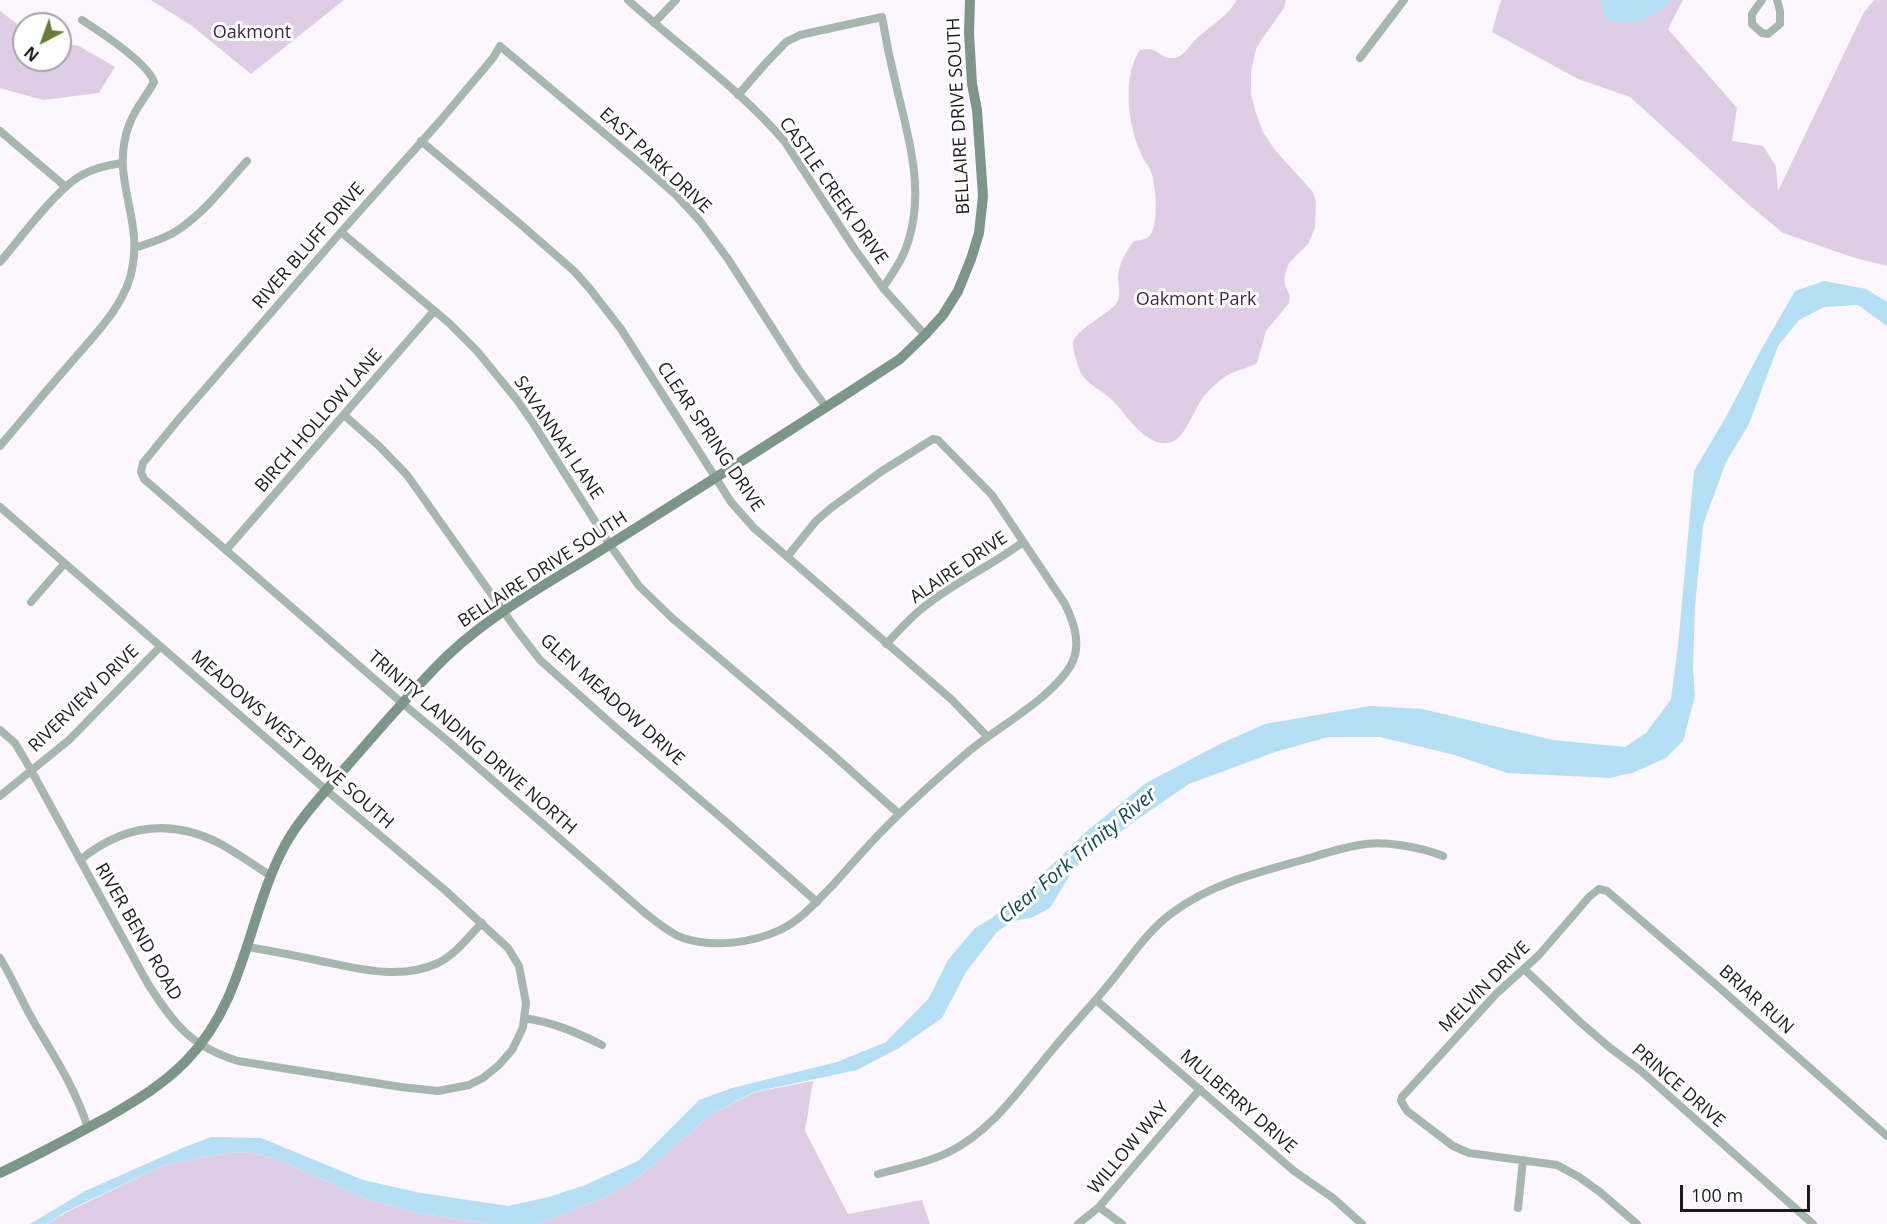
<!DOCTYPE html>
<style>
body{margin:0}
#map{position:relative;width:1887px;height:1224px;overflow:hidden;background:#fcf6fe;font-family:"Open Sans",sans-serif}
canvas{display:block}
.north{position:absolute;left:12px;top:12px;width:60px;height:60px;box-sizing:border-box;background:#fff;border:2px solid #a5a4a5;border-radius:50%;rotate:221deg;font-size:16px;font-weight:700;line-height:24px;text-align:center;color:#1d1b1e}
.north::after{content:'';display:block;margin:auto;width:21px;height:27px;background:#667e31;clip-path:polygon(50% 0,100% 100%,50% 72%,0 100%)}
.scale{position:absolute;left:1680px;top:1185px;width:130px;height:27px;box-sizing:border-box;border:3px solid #1d1b1e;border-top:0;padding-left:8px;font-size:18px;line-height:21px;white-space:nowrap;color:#1d1b1e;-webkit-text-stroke:4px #fff;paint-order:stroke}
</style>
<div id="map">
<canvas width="1887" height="1224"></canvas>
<div class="north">N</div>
<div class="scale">100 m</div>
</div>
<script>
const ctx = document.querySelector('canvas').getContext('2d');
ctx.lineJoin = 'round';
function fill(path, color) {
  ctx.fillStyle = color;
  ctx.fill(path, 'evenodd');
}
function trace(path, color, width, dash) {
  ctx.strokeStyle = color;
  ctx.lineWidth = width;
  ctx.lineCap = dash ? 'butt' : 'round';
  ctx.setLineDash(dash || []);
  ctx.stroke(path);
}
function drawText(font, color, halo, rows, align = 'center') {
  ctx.font = font + ' "Open Sans",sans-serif';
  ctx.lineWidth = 6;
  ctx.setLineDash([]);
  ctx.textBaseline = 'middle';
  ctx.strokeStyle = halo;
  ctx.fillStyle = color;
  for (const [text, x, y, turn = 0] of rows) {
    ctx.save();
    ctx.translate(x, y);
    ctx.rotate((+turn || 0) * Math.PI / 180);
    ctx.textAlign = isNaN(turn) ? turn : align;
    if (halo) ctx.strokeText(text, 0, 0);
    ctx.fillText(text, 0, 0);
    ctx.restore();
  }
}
fill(new Path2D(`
 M151,0H344L251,74L192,26Z
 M1237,0H1286L1284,8L1262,39L1256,49L1251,72V94L1255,110L1263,132L1275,150L1313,192L1316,202L1315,228L1308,244L1289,263L1284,278L1285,285L1290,296L1289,303L1266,331L1257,363C1249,368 1240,369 1232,373C1221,378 1212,387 1204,396C1195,408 1185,436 1174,441C1147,453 1126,412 1110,398C1101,390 1089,385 1082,375C1078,368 1073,352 1073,344C1073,331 1107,315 1116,304C1122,296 1118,287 1118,278C1118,265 1126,251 1134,241C1138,240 1144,240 1147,238C1160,231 1156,184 1151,172C1150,168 1146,164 1144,160C1139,150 1134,137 1132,126C1127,102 1126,70 1140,50C1159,46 1157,57 1171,58C1183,59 1189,46 1196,39C1210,26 1227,17 1237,0Z
 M1501,0H1683L1668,29L1737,108L1732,141L1763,146L1776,166L1778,191L1864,12L1874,0H1887V266L1855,258L1783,233L1748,204L1630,97L1578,79L1492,32Z
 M0,11L24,29V60H60V42L79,46L115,67L99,93L43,100L0,88Z
 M813,1081L805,1131L848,1214L922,1200L930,1224H537L606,1197L640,1176L713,1113L755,1092Z
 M252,1152L285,1163L366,1199L417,1213L490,1224H47L67,1212L164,1165L225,1153Z`), '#dfcde6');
fill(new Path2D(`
 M1600,0H1672C1664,7 1649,19 1639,22C1629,25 1613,23 1605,18Z
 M1824,281L1866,289L1887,302V326L1858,305L1824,307L1799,320L1778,346L1749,424L1726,462L1703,525L1695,606L1693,669L1695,696L1683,741L1666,758L1632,773L1610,778L1507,773L1455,755L1380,737H1328L1275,752L1189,784L1135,821L1081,862L1071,873L1050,908L1031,918L1013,921L997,932L966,972L942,1018L899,1048L857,1070L754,1092L713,1113L640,1176L606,1197L537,1224H490L417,1213L366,1199L285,1163L252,1152L225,1153L164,1165L67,1211L47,1224H30L85,1191L180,1149L211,1137L261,1138L363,1180L421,1193L508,1206L549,1197L585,1185L638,1161L699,1100L732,1088L837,1062L886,1042L929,998L948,960L975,928L992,918L1031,885L1087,831L1146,783L1220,744L1265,724L1370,706L1422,709L1553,740L1625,747L1646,733L1671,699L1678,646L1694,471L1727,415L1761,350L1795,291Z`), '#b5dff5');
trace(new Path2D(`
 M628,0C680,47 739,88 785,142L854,248L883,288L925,335
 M1762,0L1752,14V24L1762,33L1768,34L1780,24V11L1777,0
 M654,23L676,0
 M1360,58L1404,0
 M738,95L765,64L786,42L800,35L882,17C886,41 891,65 897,89C909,139 924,189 909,239C904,258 893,272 883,288
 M0,131L66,187
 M421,141L519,223L574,271L590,289L621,329L731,502L754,528L951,699L988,737
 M341,232L449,323L477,351L517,400L533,423L610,545L639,586L672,618L831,753L899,814
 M135,248C149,243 165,239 178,230C205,212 225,185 247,161
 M0,262C20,239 57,188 82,175C94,168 108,165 122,163
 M344,415L379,446L407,475L516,629L540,660L615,727L725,821L817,902
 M0,446C23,419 45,392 68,366C93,336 128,304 133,264C141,214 110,176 129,125C135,108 146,97 154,82C148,63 99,31 82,20
 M0,507L326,790L446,891L508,948L519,966L526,1003L523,1027L518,1038L512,1050L499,1065L483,1078L469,1085L438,1091L401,1087L238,1061C190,1046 174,1024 148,984L31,770L15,743L0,730
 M226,550L434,311
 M787,557L816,521L831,508L882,471L933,439L938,440L992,495L1065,604C1074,623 1082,645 1071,665C1052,698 998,727 968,752C940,776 913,800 887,826C868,845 850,866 832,886C816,902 801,920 780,930C752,943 713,948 683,938C669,933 657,922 645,913L449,742L402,703L144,479L141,472L143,463L178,420L341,232L440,121L493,58L500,46L642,165L676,195L700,221L728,259L799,370L826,407
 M31,602L64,564
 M886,644C897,633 907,621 919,611C950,584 990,567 1023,542
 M0,796L69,740L160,647
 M80,860C123,825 169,818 219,843C237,853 254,865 271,876
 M248,947C271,951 293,955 316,960C355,968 399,981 438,963C456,954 468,937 482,923
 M0,958C13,979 22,1002 35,1024C56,1059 75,1088 88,1128
 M1524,969L1580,1022L1609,1047L1641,1071L1813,1224
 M1096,1000L1294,1171L1333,1198L1362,1224
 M524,1018C552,1022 576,1032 602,1045
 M878,1174C899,1168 927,1163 947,1153C993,1131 1021,1087 1053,1049C1071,1027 1091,1006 1109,984C1129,960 1147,931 1172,913C1212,883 1260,872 1306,859C1323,854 1341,848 1359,845C1383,840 1420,847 1443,856
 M1099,1207L1122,1224
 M1518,1208L1523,1160
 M1078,1224L1099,1207L1200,1089
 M1637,1224L1600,1192L1579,1177L1557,1165L1469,1153L1453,1146L1407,1111L1401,1101L1402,1097L1496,994L1539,955L1589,897L1599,889L1607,891L1714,983L1887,1136`), '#a5b7ae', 8);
trace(new Path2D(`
 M0,1173C36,1156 71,1137 106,1118C135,1101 163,1085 187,1060C246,999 247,916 285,845C301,816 326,791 347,766C376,733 405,699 435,668C484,616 550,583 609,545C706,484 804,422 900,359L925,335L943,315L958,291L971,259L979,233L983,196L977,110L972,84L969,33L970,0`), '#7c978a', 10);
drawText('18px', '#43234f', '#fff', [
 ["Oakmont",252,33],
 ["Oakmont Park",1196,300]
]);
drawText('18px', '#1d1b1e', '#fff', [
 ["BELLAIRE DRIVE SOUTH",959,116,-93],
 ["EAST PARK DRIVE",655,161,43],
 ["CASTLE CREEK DRIVE",833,191,55],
 ["RIVER BLUFF DRIVE",309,246,-49],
 ["BIRCH HOLLOW LANE",319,421,-49],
 ["CLEAR SPRING DRIVE",710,437,56],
 ["SAVANNAH LANE",558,438,56],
 ["ALAIRE DRIVE",959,568,-34],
 ["BELLAIRE DRIVE SOUTH",543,570,-33],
 ["RIVERVIEW DRIVE",84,699,-44],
 ["GLEN MEADOW DRIVE",612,700,42],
 ["MEADOWS WEST DRIVE SOUTH",292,740,41],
 ["TRINITY LANDING DRIVE NORTH",472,743,41],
 ["RIVER BEND ROAD",138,932,60],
 ["MELVIN DRIVE",1485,987,-45],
 ["BRIAR RUN",1756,1000,42],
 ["PRINCE DRIVE",1678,1086,41],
 ["MULBERRY DRIVE",1238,1102,41],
 ["WILLOW WAY",1129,1148,-50]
]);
drawText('italic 20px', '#154a61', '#fff', [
 ["Clear Fork Trinity River",1078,856,-40]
]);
</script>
